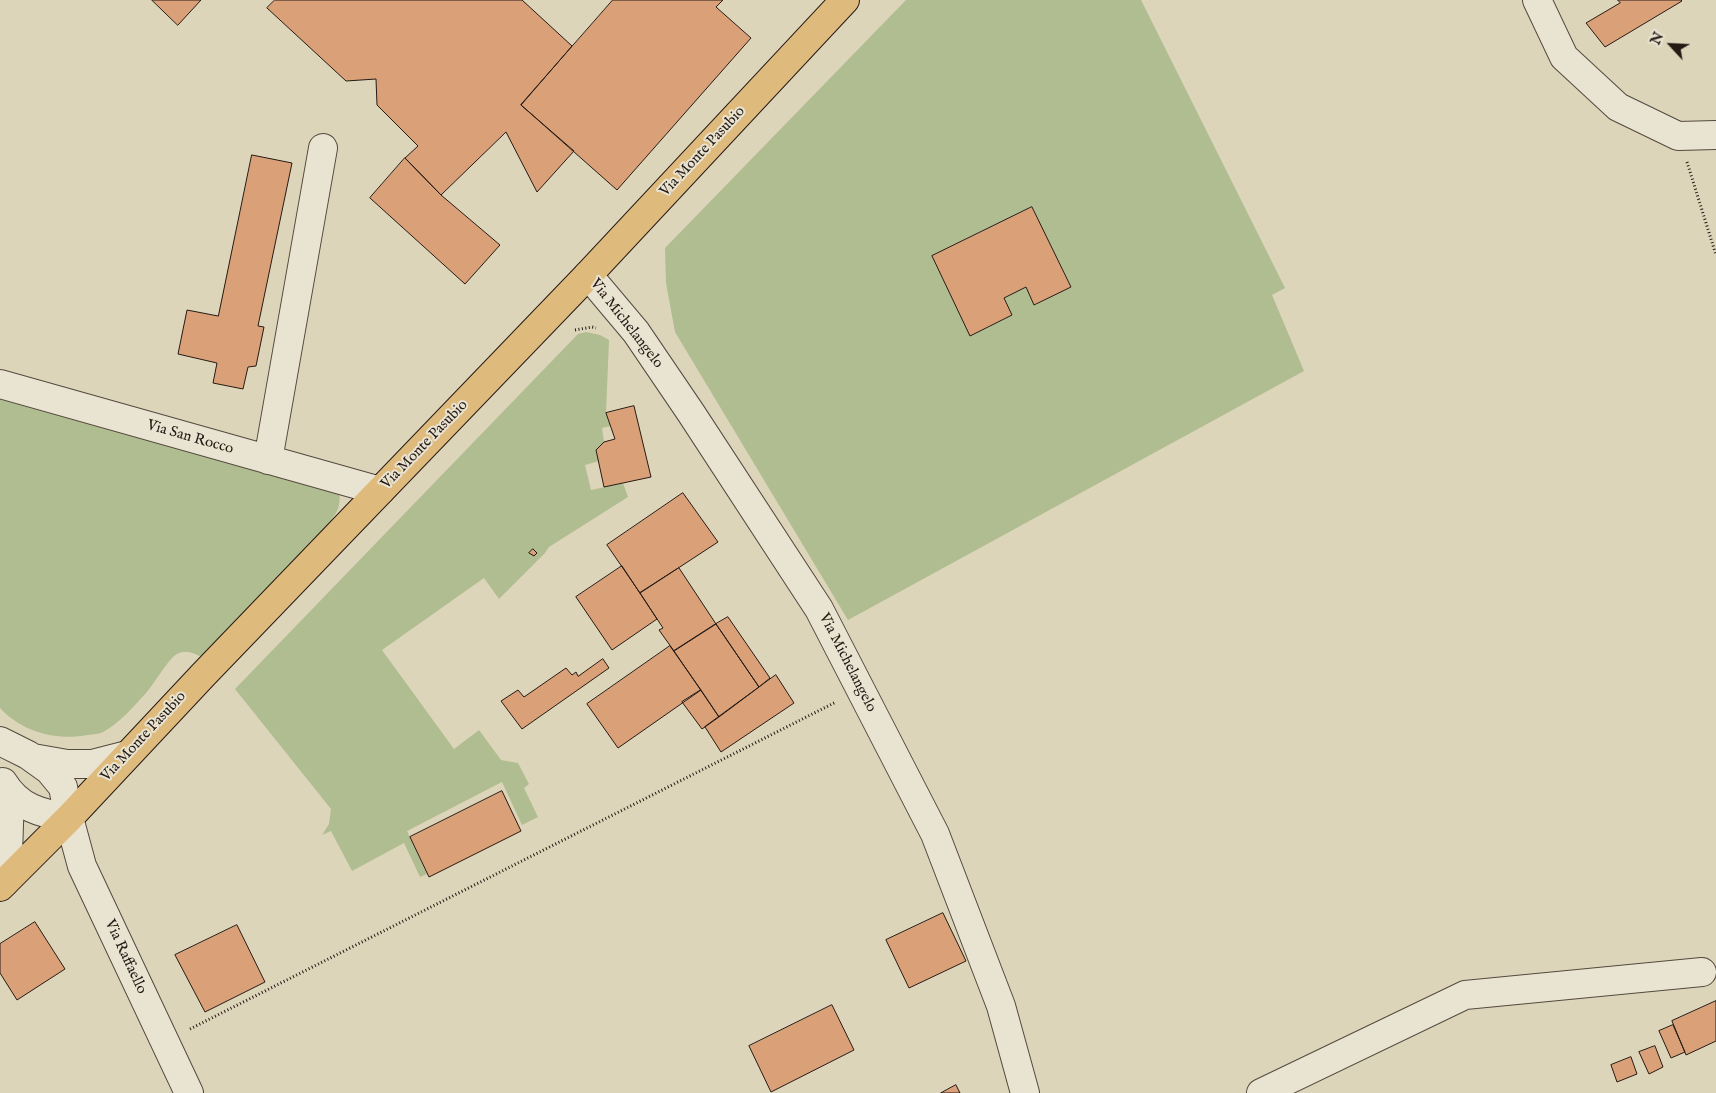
<!DOCTYPE html>
<style>
body{margin:0}
#map{position:relative;width:1716px;height:1093px;overflow:hidden;background:#ddd5ba;font-family:"IM FELL English",serif}
canvas{display:block}
.north{position:absolute;left:1646px;top:20px;width:50px;height:50px;-webkit-text-stroke:4px #e9e4d2;paint-order:stroke;rotate:295deg;font-size:14px;font-weight:700;line-height:20px;text-align:center;color:#261a15}
.north::after{content:'';display:block;margin:auto;width:18px;height:22px;background:#261a15;clip-path:polygon(50% 0,100% 100%,50% 72%,0 100%)}
</style>
<div id="map">
<canvas width="1716" height="1093"></canvas>
<div class="north">N</div>
</div>
<script>
const ctx = document.querySelector('canvas').getContext('2d');
ctx.lineJoin = 'round';
function fill(path, color) {
  ctx.fillStyle = color;
  ctx.fill(path, 'evenodd');
}
function trace(path, color, width, dash) {
  ctx.strokeStyle = color;
  ctx.lineWidth = width;
  ctx.lineCap = dash ? 'butt' : 'round';
  ctx.setLineDash(dash || []);
  ctx.stroke(path);
}
function drawText(font, color, halo, rows, align = 'center') {
  ctx.font = font + ' "IM FELL English",serif';
  ctx.lineWidth = 4;
  ctx.setLineDash([]);
  ctx.textBaseline = 'middle';
  ctx.strokeStyle = halo;
  ctx.fillStyle = color;
  for (const [text, x, y, turn = 0] of rows) {
    ctx.save();
    ctx.translate(x, y);
    ctx.rotate((+turn || 0) * Math.PI / 180);
    ctx.textAlign = isNaN(turn) ? turn : align;
    if (halo) ctx.strokeText(text, 0, 0);
    ctx.fillText(text, 0, 0);
    ctx.restore();
  }
}
fill(new Path2D(`
 M906,0H1141L1285,288L1272,295L1304,371L848,620L675,332L666,283L665,248ZM1032,207L1071,287L1035,305L1026,287L1004,298L1012,315L970,335L932,256Z
 M586,332L600,335L609,340L606,413L611,426L602,428L604,442L596,451L599,461L585,465L591,490L623,483L628,497L549,547L545,553L499,599L484,578L382,650L454,749L479,730L501,760L518,763L529,784L524,788L538,817L522,825L502,782L407,831L427,874L420,877L404,843L352,871L331,831L322,835L329,824L331,809L235,689L578,334Z
 M0,396L339,491C341,505 338,511 330,522L202,657C194,653 186,649 177,654C169,658 154,684 146,693C134,706 119,724 103,732C99,734 93,734 88,735C56,741 22,732 0,708Z`), '#b0bd90');
const building = new Path2D(`
 M152,0H201L178,25Z
 M275,0H522L572,46L521,105L574,151L537,192L506,132L441,195L405,158L418,146L377,105L376,79L346,81L267,8Z
 M613,0H723L716,7L751,38L617,190L521,105Z
 M1618,0H1681L1682,1L1605,47L1586,23L1620,3Z
 M252,155L292,163L258,326L264,327L256,366L248,367L243,389L213,383L217,363L178,354L187,310L218,316Z
 M405,158L441,195L500,245L465,284L370,198Z
 M1032,207L1071,287L1034,305L1026,287L1004,298L1012,315L970,336L932,256Z
 M634,406L651,477L604,487L596,450L604,442L615,439L606,413Z
 M683,493L718,542L640,593L607,545Z
 M533,549L537,553L534,556L529,553Z
 M622,566L657,619L612,650L576,597Z
 M679,568L716,624L674,651L659,630L663,628L640,593Z
 M728,617L770,678L759,687L716,624Z
 M716,624L759,687L719,717L674,651Z
 M670,646L701,690L618,748L587,704Z
 M603,659L609,668L522,729L501,701L518,690L524,697L566,668L572,675L576,672L578,676Z
 M776,675L794,703L721,752L705,727Z
 M701,690L719,717L702,729L682,702Z
 M502,791L521,831L429,877L410,837Z
 M943,913L966,961L909,988L886,940Z
 M35,922L65,969L17,1000L0,973V944Z
 M237,925L265,982L205,1012L175,955Z
 M1716,1001V1041L1686,1055L1672,1021Z
 M832,1005L854,1050L771,1092L749,1046Z
 M1673,1025L1685,1052L1671,1058L1659,1031Z
 M1655,1046L1663,1067L1649,1074L1639,1052Z
 M1631,1057L1637,1074L1617,1082L1611,1065Z
 M956,1085L960,1093H941Z`);
fill(building, '#daa078');
trace(building, '#261a15', 1);
const minor = new Path2D(`
 M1537,0L1564,57L1618,107L1678,136L1716,135
 M588,275L636,332L691,413L819,609L935,834L1001,1006L1025,1093
 M0,384L380,491
 M268,460L323,148
 M0,741L28,755L49,770L63,787L69,818L82,866L189,1093
 M33,758L67,764H92L127,755
 M3,782C19,808 40,813 69,818
 M4,883L8,855L10,794
 M1261,1093L1465,995L1702,972`);
const major = new Path2D(`
 M0,887L69,818L204,674L588,275L845,0`);
trace(minor, '#54493e', 30);
trace(major, '#261a15', 30);
trace(new Path2D(`
 M1687,162L1716,255
 M575,330L592,327L596,328
 M190,1029L836,702`), '#261a15', 3, [1, 2.5]);
trace(minor, '#e9e4d2', 28);
trace(major, '#deba7d', 28);
drawText('15px', '#261a15', '#e9e4d2', [
 ["Via Monte Pasubio",703,152,-47],
 ["Via Michelangelo",626,324,52],
 ["Via San Rocco",190,438,16],
 ["Via Monte Pasubio",425,445,-46],
 ["Via Michelangelo",847,663,63],
 ["Via Monte Pasubio",144,737,-47],
 ["Via Raffaello",125,957,65]
]);
</script>
